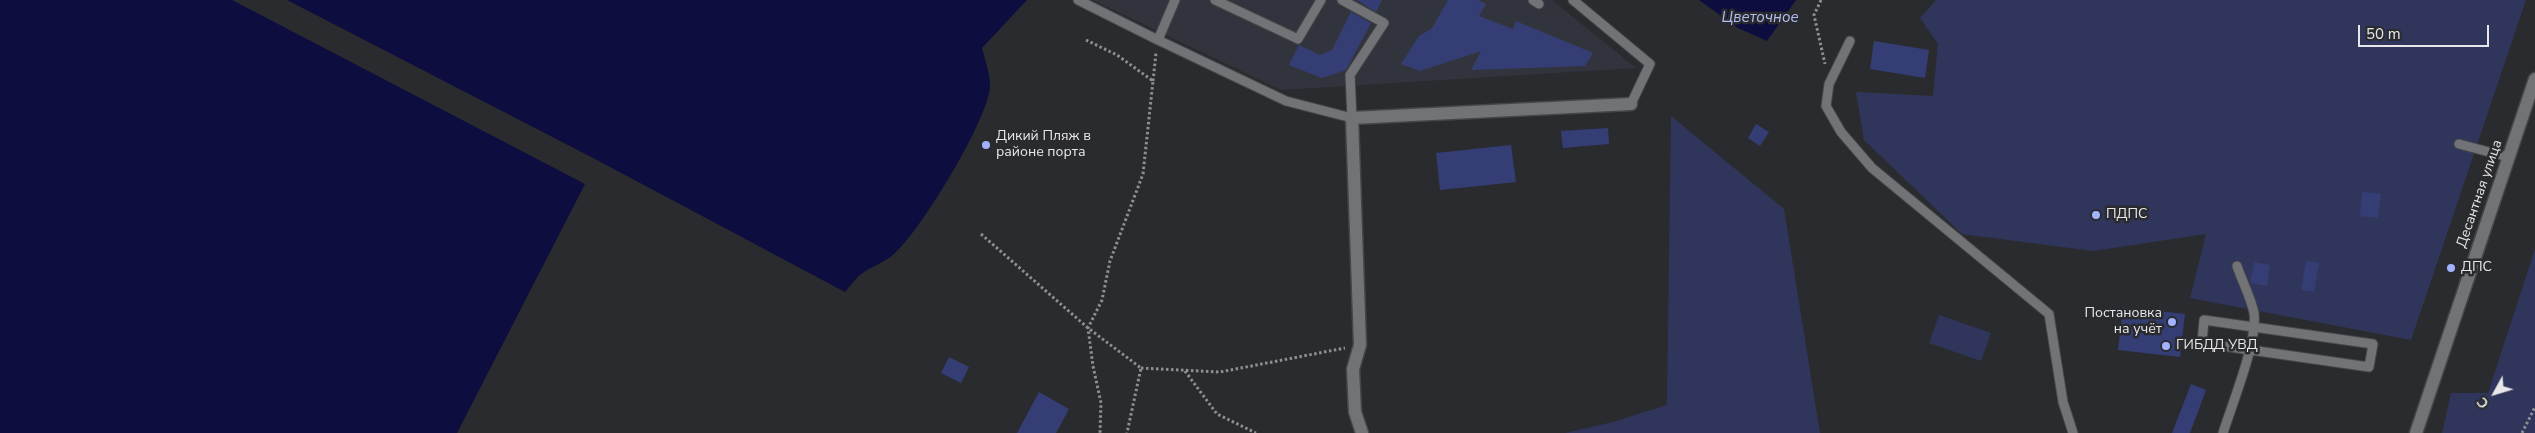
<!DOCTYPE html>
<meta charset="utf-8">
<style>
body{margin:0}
#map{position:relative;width:2535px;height:433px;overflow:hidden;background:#2a2b2e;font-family:"Nunito Sans",sans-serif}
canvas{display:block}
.north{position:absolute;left:2470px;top:368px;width:50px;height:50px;-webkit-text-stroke:4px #2a2b2e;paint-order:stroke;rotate:231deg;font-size:14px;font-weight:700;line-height:20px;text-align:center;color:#e7e7e9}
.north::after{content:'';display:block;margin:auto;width:18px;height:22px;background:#e7e7e9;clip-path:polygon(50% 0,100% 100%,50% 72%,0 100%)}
.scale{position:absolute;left:2358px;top:25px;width:131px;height:22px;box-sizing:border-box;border:2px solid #e7e7e9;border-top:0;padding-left:6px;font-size:15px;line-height:18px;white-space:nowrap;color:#e7e7e9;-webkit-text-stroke:4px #2a2b2e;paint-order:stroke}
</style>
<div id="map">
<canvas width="2535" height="433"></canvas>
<div class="north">С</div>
<div class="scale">50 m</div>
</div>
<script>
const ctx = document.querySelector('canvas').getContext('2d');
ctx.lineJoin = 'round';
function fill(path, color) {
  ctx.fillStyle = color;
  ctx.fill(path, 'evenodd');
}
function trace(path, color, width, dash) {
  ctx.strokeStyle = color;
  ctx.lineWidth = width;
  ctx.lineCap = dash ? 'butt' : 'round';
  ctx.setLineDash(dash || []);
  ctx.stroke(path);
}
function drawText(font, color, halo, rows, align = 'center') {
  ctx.font = font + ' "Nunito Sans",sans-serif';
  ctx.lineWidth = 5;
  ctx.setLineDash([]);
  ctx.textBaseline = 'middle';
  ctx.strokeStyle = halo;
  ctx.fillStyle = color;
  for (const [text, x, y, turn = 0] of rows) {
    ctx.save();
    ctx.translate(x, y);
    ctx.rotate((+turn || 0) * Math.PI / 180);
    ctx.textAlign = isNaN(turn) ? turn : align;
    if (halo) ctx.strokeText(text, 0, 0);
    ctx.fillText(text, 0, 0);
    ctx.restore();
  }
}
fill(new Path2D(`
 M1093,0H1552L1636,68L1281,90Z`), '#32343d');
fill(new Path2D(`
 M1936,0H2526L2411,340L2190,298L2206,234L2093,251L1962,234L1864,140L1856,92L1933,96L1938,44L1920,18Z
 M1671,116L1784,209L1820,433H1565L1613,422L1667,405Z
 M2535,249V433H2442L2451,393H2488Z
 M1939,315L1991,333L1981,361L1929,343Z`), '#30365b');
fill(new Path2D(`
 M0,0H232L585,184L457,433H0Z
 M287,0H1027L982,48C985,60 990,73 990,85C990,117 921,230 895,253C885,263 869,267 860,275C854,280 850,286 845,292L595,159Z
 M1699,0H1796L1767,41L1738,28Z`), '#0d0d3f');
fill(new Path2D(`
 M1357,0H1382L1376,12Z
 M1448,0H1478L1486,4L1479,16L1513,29L1516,21L1593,53L1585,66L1471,70L1481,51L1420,71L1401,64L1419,36L1432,28Z
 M1351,12L1371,23L1346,70L1322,78L1289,65L1299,45L1320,55L1332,50Z
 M1874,41L1929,50L1925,78L1870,69Z
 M1756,124L1769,132L1760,146L1748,138Z
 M1608,128L1609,144L1563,148L1561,131Z
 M1511,145L1516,182L1440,190L1436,153Z
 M2362,192L2381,194L2378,218L2360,216Z
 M2306,261L2319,263L2314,292L2301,290Z
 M2254,262L2270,265L2267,286L2250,283Z
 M2123,307L2185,314L2180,357L2118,350Z
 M949,357L969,367L961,383L941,373Z
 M2191,384L2206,390L2190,433H2172Z
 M1039,392L1069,409L1056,433H1017Z`), '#353e74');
const service = new Path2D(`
 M1078,0L1158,40
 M1175,0L1158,40L1286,101L1352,118L1350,75L1384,23L1342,0
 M1215,0L1298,39L1321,0
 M1533,0L1539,4
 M1573,0L1650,64L1631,104
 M1850,41L1829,84L1826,106L1841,132L1872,168L2049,314L2063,402L2073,433
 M2459,144L2508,157
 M2204,320L2373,344L2369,367L2202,343Z
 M2223,433C2232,404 2258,341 2254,313C2251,298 2242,281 2237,266`);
const minor = new Path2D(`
 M1362,433L1355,412L1353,369L1360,345L1352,118L1631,104`);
const tertiary = new Path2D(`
 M2416,433L2535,79`);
trace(service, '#464649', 11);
trace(minor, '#464649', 15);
trace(tertiary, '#464649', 15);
trace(new Path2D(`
 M1821,0L1814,15L1825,64
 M1086,40L1117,55L1153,81L1143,174L1110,261L1102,300L1088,328L1093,366L1101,403L1100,433
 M1153,81L1156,53
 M981,234L1088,328L1141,368L1127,433
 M1141,368L1220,372L1345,348
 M1185,371L1217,414L1256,433
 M2522,433L2535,407`), '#8f8f92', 3, [2.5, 2.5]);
trace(service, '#727376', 9);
trace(minor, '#727376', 12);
trace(tertiary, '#727376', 12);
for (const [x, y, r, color] of [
 [986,145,5,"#a3b2fd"],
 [2096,215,5,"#a3b2fd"],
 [2451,268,5,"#a3b2fd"],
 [2172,322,5,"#a3b2fd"],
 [2166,346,5,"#a3b2fd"]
]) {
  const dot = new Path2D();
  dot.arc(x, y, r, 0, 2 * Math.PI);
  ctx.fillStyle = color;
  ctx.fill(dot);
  trace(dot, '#2a2b2e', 2);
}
drawText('14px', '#e7e7e9', '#2a2b2e', [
 ["Дикий Пляж в",996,137],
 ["районе порта",996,153],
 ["ПДПС",2106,215],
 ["ДПС",2461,268],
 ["Постановка",2162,314,"right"],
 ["на учёт",2162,330,"right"],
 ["ГИБДД УВД",2176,346]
], 'left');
drawText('14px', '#e7e7e9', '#2a2b2e', [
 ["Десантная улица",2480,194,-71]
]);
drawText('italic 15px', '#b3bff2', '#2a2b2e', [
 ["Цветочное",1760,18]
]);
</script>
